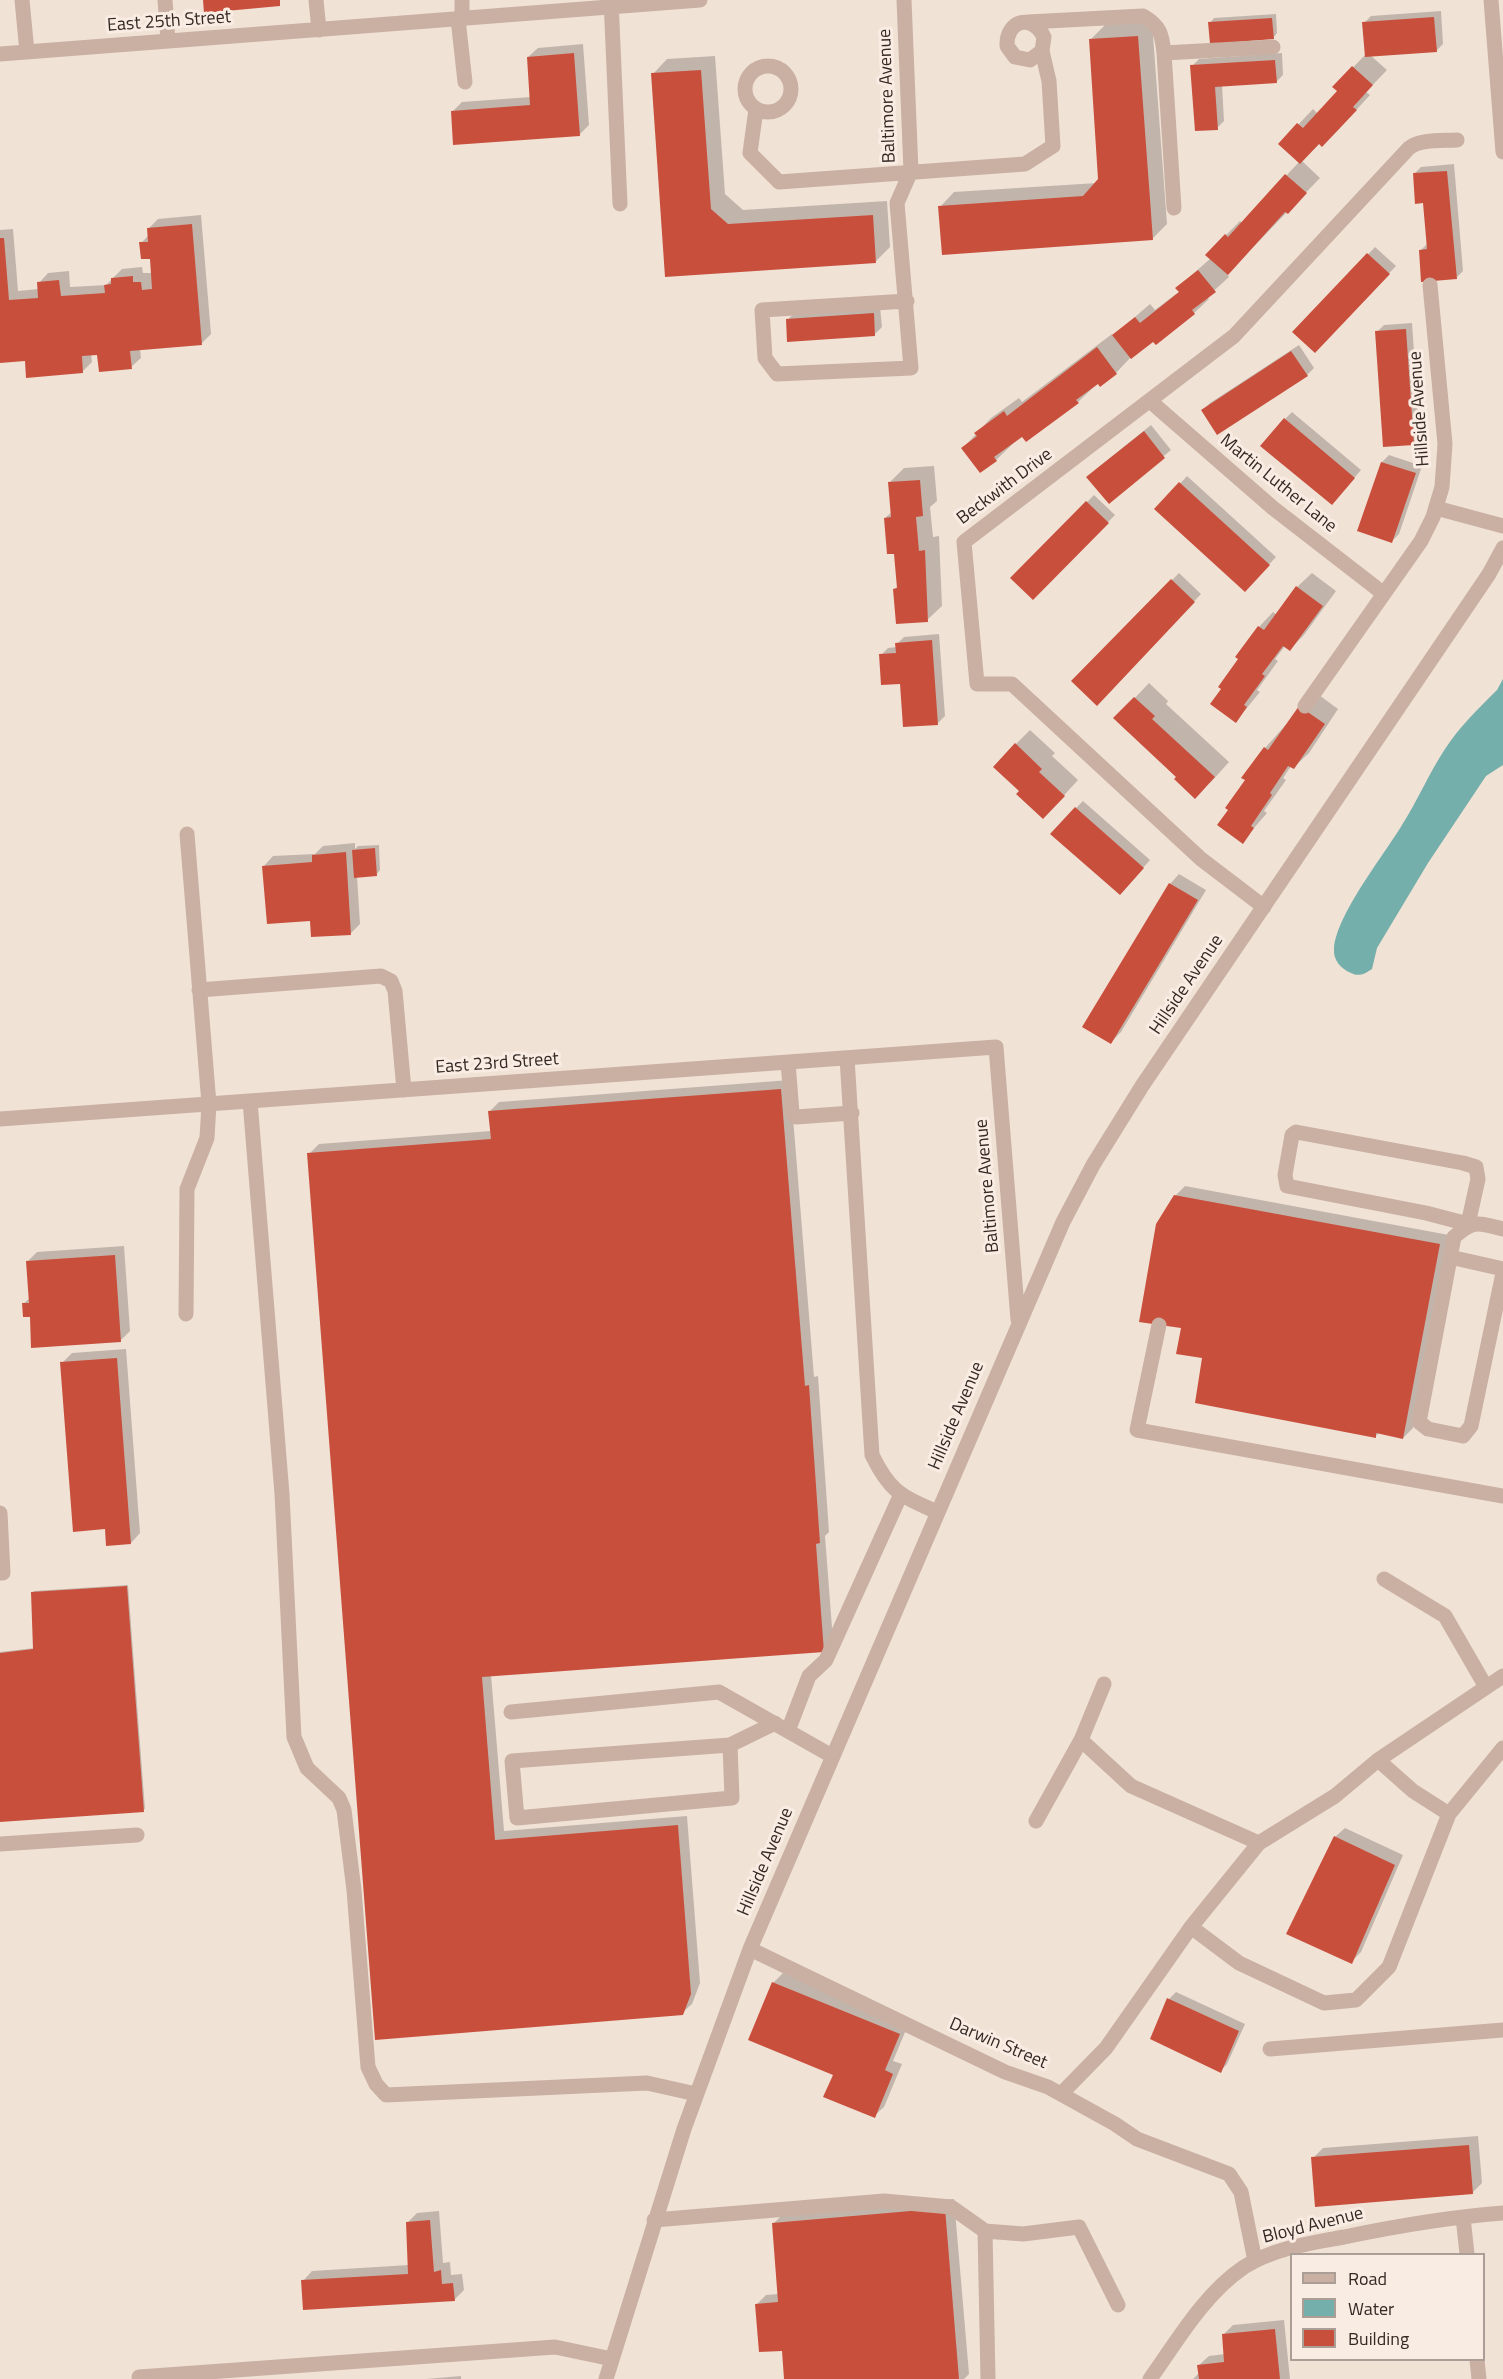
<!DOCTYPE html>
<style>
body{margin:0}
#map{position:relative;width:1503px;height:2379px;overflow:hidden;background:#f1e2d6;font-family:"Titillium Web",sans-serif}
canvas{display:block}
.legend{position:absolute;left:1290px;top:2253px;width:195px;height:108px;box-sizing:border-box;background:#f9ece3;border:2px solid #aa9e97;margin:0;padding:8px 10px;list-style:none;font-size:18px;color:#342825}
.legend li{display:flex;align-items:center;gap:12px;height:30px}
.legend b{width:30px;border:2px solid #aa9e97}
</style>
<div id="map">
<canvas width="1503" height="2379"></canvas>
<ul class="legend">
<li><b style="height:8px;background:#c9b0a3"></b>Road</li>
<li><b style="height:16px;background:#75afab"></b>Water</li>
<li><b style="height:16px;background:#c94f3d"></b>Building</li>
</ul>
</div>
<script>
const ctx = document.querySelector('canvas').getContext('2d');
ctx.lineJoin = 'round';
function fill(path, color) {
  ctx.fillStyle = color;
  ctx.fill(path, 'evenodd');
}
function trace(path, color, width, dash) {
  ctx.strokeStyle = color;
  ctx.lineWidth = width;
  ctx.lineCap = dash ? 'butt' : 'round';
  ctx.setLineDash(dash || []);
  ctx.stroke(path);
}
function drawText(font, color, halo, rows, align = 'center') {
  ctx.font = font + ' "Titillium Web",sans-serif';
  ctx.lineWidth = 6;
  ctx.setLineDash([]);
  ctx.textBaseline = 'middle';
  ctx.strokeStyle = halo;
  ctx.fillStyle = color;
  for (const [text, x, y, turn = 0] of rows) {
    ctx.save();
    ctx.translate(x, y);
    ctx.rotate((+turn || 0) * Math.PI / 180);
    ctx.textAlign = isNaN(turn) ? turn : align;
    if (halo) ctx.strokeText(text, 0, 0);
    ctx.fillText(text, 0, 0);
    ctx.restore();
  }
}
fill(new Path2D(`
 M1503,679V765L1486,776L1428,863L1377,948L1372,969C1365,974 1359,977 1351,973C1341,969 1333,960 1334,949C1336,915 1384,855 1402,825C1418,800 1429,773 1445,749C1459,727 1479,708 1497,690Z`), '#75afab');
fill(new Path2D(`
 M1441,11L1443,44L1436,51L1370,55L1387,70L1366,92L1370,95L1337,131L1320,143L1302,161L1320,178L1227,274L1229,277L1207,297L1209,299L1194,313L1156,343L1153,340L1130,358L1116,373L1099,382L1078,402L1022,435L996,460L963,448L991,418L1019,398L1022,402L1112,334L1113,336L1150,304L1155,310L1180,291L1177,288L1211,258L1226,235L1240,221L1242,223L1299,162L1280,144L1313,109L1318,114L1339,91L1334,87L1366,54L1364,23L1371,16Z
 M1276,14L1277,33L1273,38L1210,23L1214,18Z
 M1152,22L1167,224L1152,239L940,207L954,192L1097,183L1100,179L1090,40L1105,25Z
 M583,44L589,125L579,135L452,112L462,102L531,97L528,57L538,48Z
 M1282,53L1283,75L1276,82L1222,85L1224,121L1217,128L1192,66L1199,59Z
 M715,56L725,194L743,210L887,201L890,247L876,261L667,276L653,74L667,59Z
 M1454,164L1463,271L1456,278L1420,251L1428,243L1424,201L1414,174L1421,167Z
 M201,215L211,334L201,344L140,349L141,358L131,367L99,353L91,354L92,362L82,372L26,359L0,362V230L13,229L18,291L39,289V283L48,273L69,271L70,287L106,285L122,269L142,267L143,273H152L151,257L141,243L149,235L148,229L158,219Z
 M1375,247L1396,266L1315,351L1294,332Z
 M880,307L882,327L875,334L787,320L795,313Z
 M1412,323L1420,437L1413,444L1377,332L1384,325Z
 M1299,345L1314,368L1307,375L1203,410L1210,403Z
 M1292,412L1361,470L1339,496L1285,419Z
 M1151,425L1171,450L1109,502L1095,470Z
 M1389,455L1422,466L1399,534L1392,541L1382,462Z
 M934,466L937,501L930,507L933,537L939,536L942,606L927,620L895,589L898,586L895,552L885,518L892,512L889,483L904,468Z
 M1187,476L1276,557L1245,590L1157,509Z
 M1094,495L1115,515L1033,598L1012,578Z
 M1179,573L1201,594L1097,704L1073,681Z
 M1312,573L1336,591L1304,635L1290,649L1285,646L1275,659L1278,661L1257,690L1260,692L1236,721L1240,659L1259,627L1273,612L1277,615L1297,587Z
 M939,634L945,716L938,723L901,682L881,655L888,648L897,647V644L904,637Z
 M1149,683L1168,701L1166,704L1229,762L1210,783L1116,718Z
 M1315,692L1338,709L1309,753L1294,767L1291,766L1283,778L1286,780L1264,811L1267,813L1242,842L1247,780L1244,777L1265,748Z
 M1030,730L1055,753L1052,756L1078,780L1058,802L1021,791L1016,744Z
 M1083,801L1150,860L1127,886L1076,808Z
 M355,843V849L358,846L379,845L380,870L376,875L357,876L360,924L351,933L312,920L264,866L273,856L315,854L323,846Z
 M1179,874L1206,890L1121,1032L1111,1042L1084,1026L1170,884Z
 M790,1080L814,1377L818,1376L829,1532L825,1536L833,1641L823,1651L491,1675L504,1831L687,1816L700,1983L692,2004L682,2013L376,2038L309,1154L319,1144L491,1131L490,1111L499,1102Z
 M1185,1186L1449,1235L1413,1428L1403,1438L1379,1433L1375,1437L1204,1357L1182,1327L1175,1196Z
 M124,1246L130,1331L120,1341L31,1315L23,1304L30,1298L27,1262L37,1252Z
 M126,1349L140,1533L131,1543L107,1527L62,1363L72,1353Z
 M128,1585L145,1809L0,1820V1652L35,1648L32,1593L34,1591Z
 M1345,1828L1403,1855L1361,1952L1351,1962L1335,1837Z
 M783,1973L908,2025L893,2061L902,2064L884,2107L874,2116L835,2074L773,1983Z
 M1176,1992L1245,2024L1227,2064L1220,2071L1152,2038L1169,1999Z
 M1478,2136L1482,2183L1472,2193L1313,2158L1323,2148Z
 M954,2199L969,2374L964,2379H786L783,2349L756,2305L766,2295L778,2294L773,2224L783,2214Z
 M439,2211L443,2263L450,2262L451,2275L462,2274L464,2290L454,2300L303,2281L312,2271L409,2265L408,2222L417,2213Z
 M1284,2320L1290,2379H1193L1200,2372L1199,2365L1209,2356L1225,2354L1224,2334L1233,2325Z
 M461,2376V2379H426Z`), '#0003');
fill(new Path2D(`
 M203,0H280V6L204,13Z
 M1434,17L1437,52L1365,57L1362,22Z
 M1272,18L1274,39L1210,44L1208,22Z
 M1138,36L1153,240L942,255L938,206L1083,196L1098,179L1089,39Z
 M574,53L580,136L453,145L451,111L530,105L527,57Z
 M1275,60L1277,83L1215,87L1218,130L1195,131L1190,65Z
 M1352,66L1373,85L1353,107L1357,110L1322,147L1319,144L1300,164L1278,144L1297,123L1303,128L1337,91L1332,87Z
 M701,70L711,209L728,224L873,215L876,263L665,277L651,73Z
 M1447,171L1457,279L1421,282L1419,250L1427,249L1423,203L1415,204L1413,173Z
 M1285,174L1307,193L1288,214L1285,212L1228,275L1205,255L1225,234L1228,237Z
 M192,224L202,345L130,351L132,369L99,372L97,355L82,356L83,373L26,378L25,361L0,363V238H4L9,300L38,298L37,282L59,280L61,296L105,293L104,285L111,284V278L133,276V282H141L142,290L152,289L150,259H141L139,242H148L147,228Z
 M1367,253L1390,274L1315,353L1292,332Z
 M1198,270L1216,292L1192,310L1195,314L1156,345L1153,342L1131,359L1112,335L1135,317L1140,323L1179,292L1175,288Z
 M874,313L875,336L787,342L786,319Z
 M1406,329L1414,445L1383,447L1375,331Z
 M1097,347L1117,374L1100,387L1098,384L1076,400L1079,403L1026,442L1022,437L994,457L997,461L980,473L961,448L977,436L974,433L1004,411L1007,416Z
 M1291,351L1308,376L1217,435L1201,410Z
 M1284,418L1355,478L1332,505L1260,446Z
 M1144,431L1165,458L1109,504L1086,477Z
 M1381,462L1416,473L1392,543L1357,531Z
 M920,480L923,516L916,517L919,551L925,550L928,622L896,624L893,589L897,588L894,554H887L884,518L891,517L888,482Z
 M1179,482L1270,565L1245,592L1154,509Z
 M1086,501L1109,523L1033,600L1010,578Z
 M1171,579L1195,602L1097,706L1071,681Z
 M1296,586L1323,606L1290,651L1283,646L1262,674L1265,676L1244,705L1247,707L1236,723L1210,704L1221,689L1218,687L1238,659L1235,657L1258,626L1264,630Z
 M932,640L938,725L903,727L900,684L881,685L879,654L896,653L895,643Z
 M1134,697L1155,716L1152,719L1215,777L1195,799L1174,779L1176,777L1113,718Z
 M1299,706L1325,724L1294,769L1288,766L1270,793L1272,795L1251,826L1254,828L1243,844L1217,825L1228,810L1225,808L1245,780L1241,778L1264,747L1268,750Z
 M1015,743L1042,769L1039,772L1065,796L1043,819L1016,794L1019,791L993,767Z
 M1075,807L1144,868L1120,895L1050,834Z
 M375,848L377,876L354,878L352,850Z
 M346,852L351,935L311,937L310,921L267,924L262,866L312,862V855Z
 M1169,883L1198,900L1111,1044L1082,1027Z
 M781,1089L805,1386L809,1385L820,1543L816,1544L824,1652L482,1677L495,1840L678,1825L691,1994L683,2015L375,2040L307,1153L491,1139L488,1111Z
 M1174,1195L1440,1244L1403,1439L1376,1433V1438L1195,1403L1202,1358L1176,1354L1181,1328L1139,1322L1156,1224Z
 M115,1255L121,1342L31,1348L30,1317H23L22,1303H29L26,1261Z
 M117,1358L131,1544L106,1546L105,1529L73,1532L60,1362Z
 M127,1586L144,1812L0,1822V1653L33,1649L31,1592Z
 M1334,1836L1395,1865L1352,1964L1286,1934Z
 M772,1982L900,2034L885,2070L893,2074L875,2118L823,2097L833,2075L748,2040Z
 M1167,1998L1239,2031L1221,2073L1150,2039Z
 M1469,2145L1473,2194L1315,2207L1311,2157Z
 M945,2208L959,2379H784L782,2351L759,2352L755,2304L778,2302L772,2223Z
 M430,2220L434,2272L441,2270L442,2284L453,2283L455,2301L303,2310L301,2280L408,2274L406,2222Z
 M1275,2329L1280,2379H1199L1197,2365L1224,2362L1222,2334Z`), '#c94f3d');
trace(new Path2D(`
 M22,0L27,52
 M165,0L168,41
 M316,0L319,30
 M462,0V19
 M611,0L620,204
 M904,0L911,171L897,203L911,368L777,374L765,358L762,310L907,301
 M1491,0L1503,152
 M458,19L465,82
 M1028,22L1143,16C1160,26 1162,34 1164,53L1273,47
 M1164,53L1174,208
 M0,54L700,0
 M745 89a23 23 0 1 1 46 0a23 23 0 1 1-46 0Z
 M756,109L750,153L779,182L1025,164L1053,146L1049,81L1042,51L1044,37C1032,13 1006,20 1007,46L1015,57L1030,60L1042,51
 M1150,401L1273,508L1384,594
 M1436,508L1503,526
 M1305,706L1421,541L1433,517L1442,487L1445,444L1430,285
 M1264,907L1201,859L1012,684H977L964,542L1234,336L1409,148C1420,139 1442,141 1457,140
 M199,990L381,976L391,981L395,991L404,1090
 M847,1058L872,1455C890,1492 901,1496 937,1512
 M788,1062L792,1113L796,1117L852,1113
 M250,1101L282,1494L294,1737L307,1768L339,1798L344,1810L354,1890L368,2067L376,2084L386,2095L647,2083L696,2094
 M0,1119L996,1047L1018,1320
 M1296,1132L1463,1163L1476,1167L1478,1179L1468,1224L1426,1213L1287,1186L1285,1175L1292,1135Z
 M1503,1229C1478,1223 1474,1219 1454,1237L1419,1422L1428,1429L1463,1436L1471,1426L1503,1273
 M1450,1257L1503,1269
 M186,1314L187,1189L207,1138L209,1104L187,834
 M1159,1325L1137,1430L1503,1496
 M0,1513L3,1573H0
 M1384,1579L1445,1616L1486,1687
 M511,1712L719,1692L832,1756
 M788,1731L809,1676L826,1660L901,1494
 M1081,1740L1131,1786L1259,1843
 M730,1745L732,1798L517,1818L512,1761L730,1745L775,1723
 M1378,1760L1413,1791L1449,1814L1503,1748
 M1036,1821L1081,1740L1104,1684
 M0,1844L137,1835
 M1191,1927L1239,1963L1324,2003L1356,2000L1389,1967L1449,1814
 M750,1949L1005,2072L1048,2087L1115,2124L1137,2139L1229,2174L1241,2192L1255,2261
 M1270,2049L1503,2030
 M1061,2094L1106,2048L1191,1927L1259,1843L1335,1796L1378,1760L1503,1676
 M1463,2217L1467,2254
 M654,2220L884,2201L951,2207L985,2231L988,2379
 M985,2231L1023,2234L1079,2227L1118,2305
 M1477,2360L1479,2379
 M139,2377L555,2347L612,2359
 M606,2379L684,2129L750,1949L1063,1222L1093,1165L1142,1086L1489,574L1503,548
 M1150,2379C1177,2341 1204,2294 1244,2267C1274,2248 1311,2243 1344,2237C1397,2226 1450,2217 1503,2213`), '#c9b0a3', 15);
drawText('18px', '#342825', '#f9ece3', [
 ["East 25th Street",169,22,-4],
 ["Baltimore Avenue",888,96,-92],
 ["Hillside Avenue",1420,409,-94],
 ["Martin Luther Lane",1278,484,39],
 ["Beckwith Drive",1005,487,-37],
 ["Hillside Avenue",1187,985,-56],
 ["East 23rd Street",497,1064,-4],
 ["Baltimore Avenue",988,1186,-95],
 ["Hillside Avenue",957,1416,-67],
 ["Hillside Avenue",766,1862,-67],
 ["Darwin Street",998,2044,23],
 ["Bloyd Avenue",1313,2226,-14]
]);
</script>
